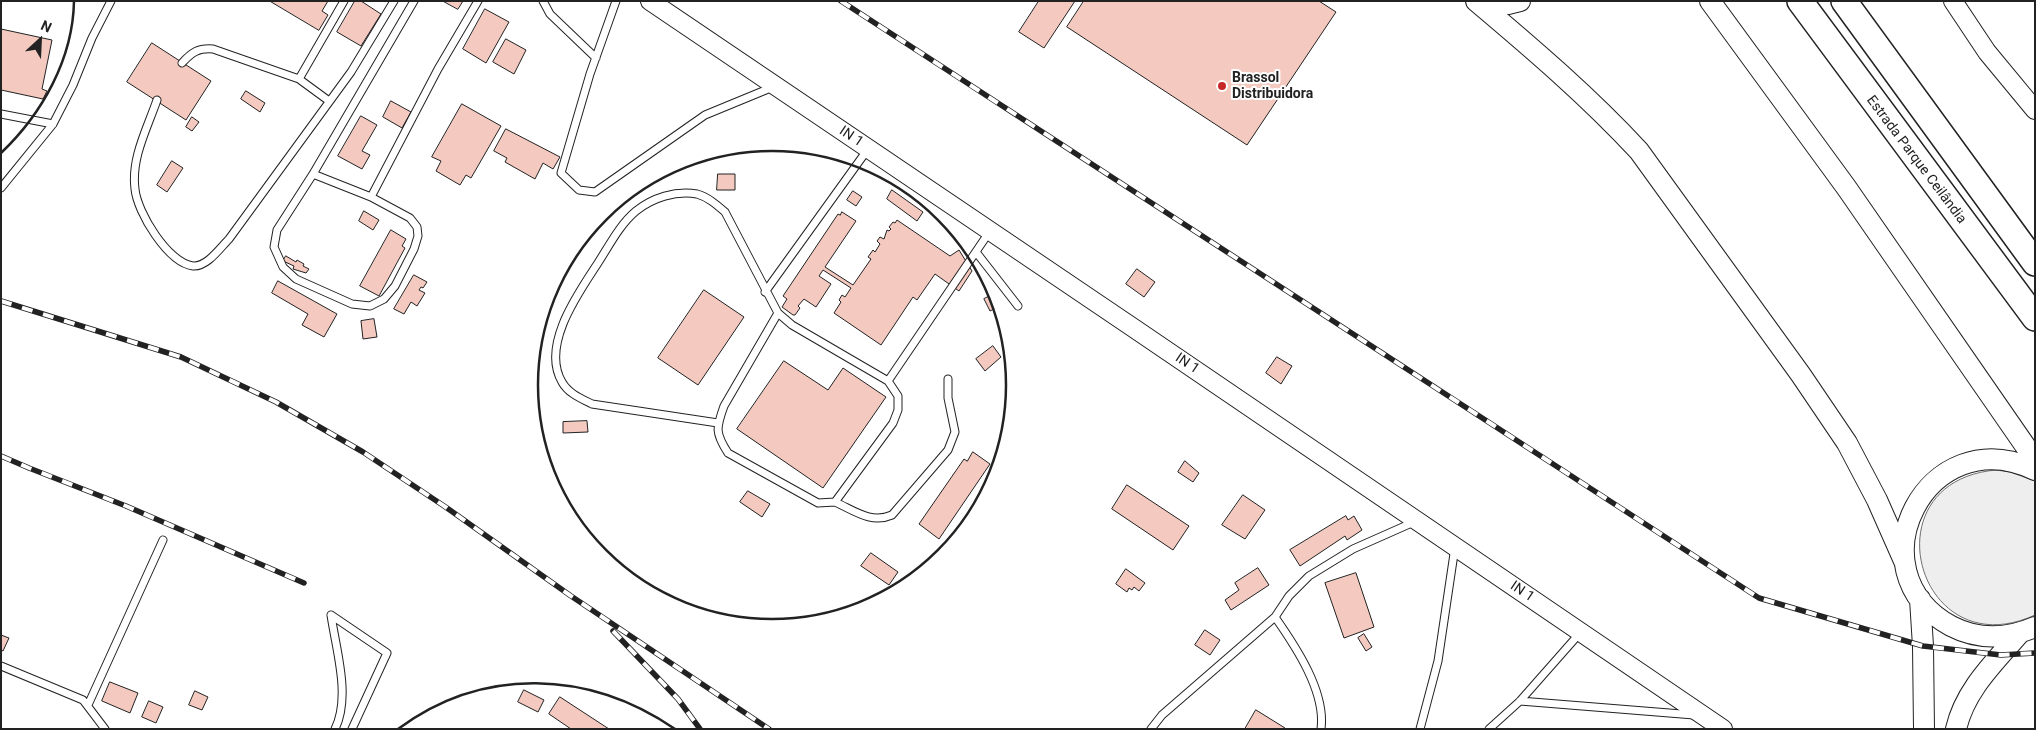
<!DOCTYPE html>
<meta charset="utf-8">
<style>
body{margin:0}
#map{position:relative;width:2036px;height:730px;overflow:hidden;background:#fff;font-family:Roboto,sans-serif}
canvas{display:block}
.frame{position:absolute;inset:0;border:2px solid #222;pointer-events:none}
.north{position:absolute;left:15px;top:15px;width:50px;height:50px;-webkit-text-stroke:4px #fff;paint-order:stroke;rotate:25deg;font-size:14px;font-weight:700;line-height:20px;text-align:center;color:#222}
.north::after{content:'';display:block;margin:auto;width:18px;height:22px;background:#222;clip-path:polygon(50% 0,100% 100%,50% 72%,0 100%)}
</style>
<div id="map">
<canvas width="2036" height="730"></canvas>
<div class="frame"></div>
<div class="north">N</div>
</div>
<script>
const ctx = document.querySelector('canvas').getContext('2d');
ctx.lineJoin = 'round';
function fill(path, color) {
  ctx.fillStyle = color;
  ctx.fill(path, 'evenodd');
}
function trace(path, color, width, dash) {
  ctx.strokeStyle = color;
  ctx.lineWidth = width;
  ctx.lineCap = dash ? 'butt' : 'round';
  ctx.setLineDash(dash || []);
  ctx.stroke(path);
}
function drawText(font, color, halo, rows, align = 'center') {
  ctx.font = font + ' Roboto,sans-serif';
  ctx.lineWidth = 4;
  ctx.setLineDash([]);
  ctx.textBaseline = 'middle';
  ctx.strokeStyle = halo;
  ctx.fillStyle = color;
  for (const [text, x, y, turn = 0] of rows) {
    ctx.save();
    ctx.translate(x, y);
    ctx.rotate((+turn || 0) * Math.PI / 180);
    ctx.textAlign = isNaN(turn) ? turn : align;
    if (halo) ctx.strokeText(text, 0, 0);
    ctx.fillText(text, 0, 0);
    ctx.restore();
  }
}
const green = new Path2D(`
 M1996,470L2010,472L2035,481V615C1917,669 1866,481 1996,470Z`);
fill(green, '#eee');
trace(green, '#6f6f6f', 1);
const building = new Path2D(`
 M270,1H328L322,11L328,15L319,30Z
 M355,1H361L381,14L361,46L337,32Z
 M443,1H463L458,9Z
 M1039,1H1075L1044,48L1019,32Z
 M1084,1H1319L1336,12L1247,145L1067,27Z
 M485,9L509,22L486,63L463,49Z
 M1,29L52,40L42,89L47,91L43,99L1,90Z
 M506,39L526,50L514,74L493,62Z
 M152,43L211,81L186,120L127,82Z
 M246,91L265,103L260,112L241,99Z
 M391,101L411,112L402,128L383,117Z
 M462,104L501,126L471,178L466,175L460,185L436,171L441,161L432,157Z
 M361,116L377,125L362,151L370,155L362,169L338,156Z
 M192,117L199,122L192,131L186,127Z
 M506,129L560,157L553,169L543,163L535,179L505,162L507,158L494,151Z
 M172,161L183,168L167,192L157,185Z
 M718,174H735V190H717Z
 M892,190L923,212L917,221L887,199Z
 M853,191L862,197L856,206L847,200Z
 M364,211L379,220L373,230L359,221Z
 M842,212L856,221L825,267L853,285L871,259L868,257L873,250L875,252L880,244L877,241L880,237L884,239L887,230L889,231L891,229L889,227L893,222L895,223L897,220L950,256L959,250L972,271L959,291L935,274L917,300L913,297L881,345L834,313L841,302L839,300L842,295L845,297L851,288L823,270L819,276L831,284L816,307L804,299L798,306L800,308L795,315H793L782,307L787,299L783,296L838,214L840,215Z
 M391,230L406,239L402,246L405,248L379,296L360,286Z
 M286,256L296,262L297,260L304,264L303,266L309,269L306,273L293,269L294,266L283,261Z
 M1137,269L1155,282L1144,297L1126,284Z
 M414,275L427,282L423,288L421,287L419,290L425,293L417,306L411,302L404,314L394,309Z
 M278,281L337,314L324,337L302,325L308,314L272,293Z
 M704,290L744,317L698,385L658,358Z
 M988,297L994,309L990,311L984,299Z
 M374,319L377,337L363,339L361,321Z
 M993,346L1001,357L985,371L976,359Z
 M1277,357L1292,366L1281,384L1266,373Z
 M784,361L828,390L843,368L886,397L823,488L737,429Z
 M587,421L588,432L563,433V422Z
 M973,452L990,464L939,539L919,524L964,459L967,461Z
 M1185,461L1199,473L1193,482L1178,472Z
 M1127,485L1189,526L1173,550L1112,509Z
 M748,491L770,504L762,517L740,502Z
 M1243,495L1265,510L1245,539L1222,525Z
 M1346,516L1348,520L1354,516L1362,530L1347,540L1345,536L1300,566L1290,550Z
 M871,553L898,572L889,585L861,566Z
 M1258,568L1269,585L1231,610L1225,600L1239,590L1235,583Z
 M1126,569L1145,583L1139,591L1134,587L1132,590L1129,588L1127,592L1116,584Z
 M1356,573L1374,627L1344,638L1325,583Z
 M1205,630L1220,640L1210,655L1195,645Z
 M1364,634L1372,647L1366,651L1358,638Z
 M1,635L9,638L3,651L1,650Z
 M110,682L138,693L130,713L102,701Z
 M524,690L544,700L538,712L518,702Z
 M195,691L208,697L202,710L189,705Z
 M560,697L609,729H571L549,714Z
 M149,701L163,707L156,723L142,717Z
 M1256,710L1285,728V729H1245Z`);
fill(building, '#f3c9c0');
trace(building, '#222', 1);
const service = new Path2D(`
 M543,1L550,14L596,58
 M616,1L590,74L561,173L579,190L595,192L705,115L773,87
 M182,63C192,52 198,48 213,49L299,79L329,101
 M299,79L344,1
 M157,100C147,129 131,158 135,189C137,212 168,263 193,266C207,267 220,248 229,239L351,72L394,1
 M1,114L53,124
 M313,174L371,197L410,218L417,227L418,236L414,249L395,286L384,299L370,306L352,304L296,279L283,267L274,247L277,230L313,174L414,1
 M1,188L53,124L73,85L92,38L111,1
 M371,197L438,69L478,1
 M976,252L1018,306
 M765,292L868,149
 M888,381L990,231
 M718,423L592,404C580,398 568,393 562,382C541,346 577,295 596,266C608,248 619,225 636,211C652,198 676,190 697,194C708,197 717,205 725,212L778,313L792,325L888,381L898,396V410L893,423L835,502L818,503L728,453C715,433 716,428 724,406L778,313
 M835,502C855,511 871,524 892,515L948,450L955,432L948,398V379
 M331,615L387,653L352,729
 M331,615C336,650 351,696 335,729
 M1275,617C1296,647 1326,692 1321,729
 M1,666L83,700L105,729
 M1520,701L1694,715
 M88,705L163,540
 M1151,729L1162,715L1275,617L1289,596L1309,576L1353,549L1414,522
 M1420,729L1438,661L1455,547
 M1489,729L1520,701L1580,633`);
const tertiary = new Path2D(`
 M650,1L1135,329L1723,729
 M1953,1L1987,52L2035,110`);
const secondary = new Path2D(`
 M1476,1C1533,49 1589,97 1639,151L1801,375L1847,443L1877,500L1904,561
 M1486,1L1508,4L1520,1
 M1710,1L1846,187L2035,460
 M2035,470C1927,418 1850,571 1951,626C1978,640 2007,639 2035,627
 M1920,599L1923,646L1924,729
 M1956,729C1965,690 1994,663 2019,634`);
const motorway = new Path2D(`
 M1800,1L2035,318
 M1844,1L2035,263`);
trace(service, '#222', 9);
trace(tertiary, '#222', 20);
trace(secondary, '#222', 22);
trace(motorway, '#222', 28);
trace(service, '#fff', 7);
trace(tertiary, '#fff', 18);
trace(secondary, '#fff', 20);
trace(motorway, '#fff', 25);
const rail = new Path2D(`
 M841,1L1759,598L1923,646L2001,655L2035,653
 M1,301L181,357L276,402L363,452L447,508L571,596L769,729
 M1,456L29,468L126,506L304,583
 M613,631L678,699L700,729`);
trace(rail, '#222', 5.5);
trace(rail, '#fff', 4, [11]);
trace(new Path2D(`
 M538 385a234 234 0 1 1 468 0a234 234 0 1 1-468 0Z
 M1,153C42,114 73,59 74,1
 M398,729C483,666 589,670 675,729`), '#222', 2.5);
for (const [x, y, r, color] of [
 [1222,86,5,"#c62828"]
]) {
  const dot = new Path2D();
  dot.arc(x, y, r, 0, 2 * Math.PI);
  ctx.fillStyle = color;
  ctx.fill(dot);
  trace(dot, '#fff', 2);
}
drawText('bold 14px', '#222', '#fff', [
 ["Brassol",1232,78],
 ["Distribuidora",1232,94]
], 'left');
drawText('14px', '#222', '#fff', [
 ["IN 1",851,137,34],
 ["Estrada Parque Ceilândia",1916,160,53],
 ["IN 1",1187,364,34],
 ["IN 1",1522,592,34]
]);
</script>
